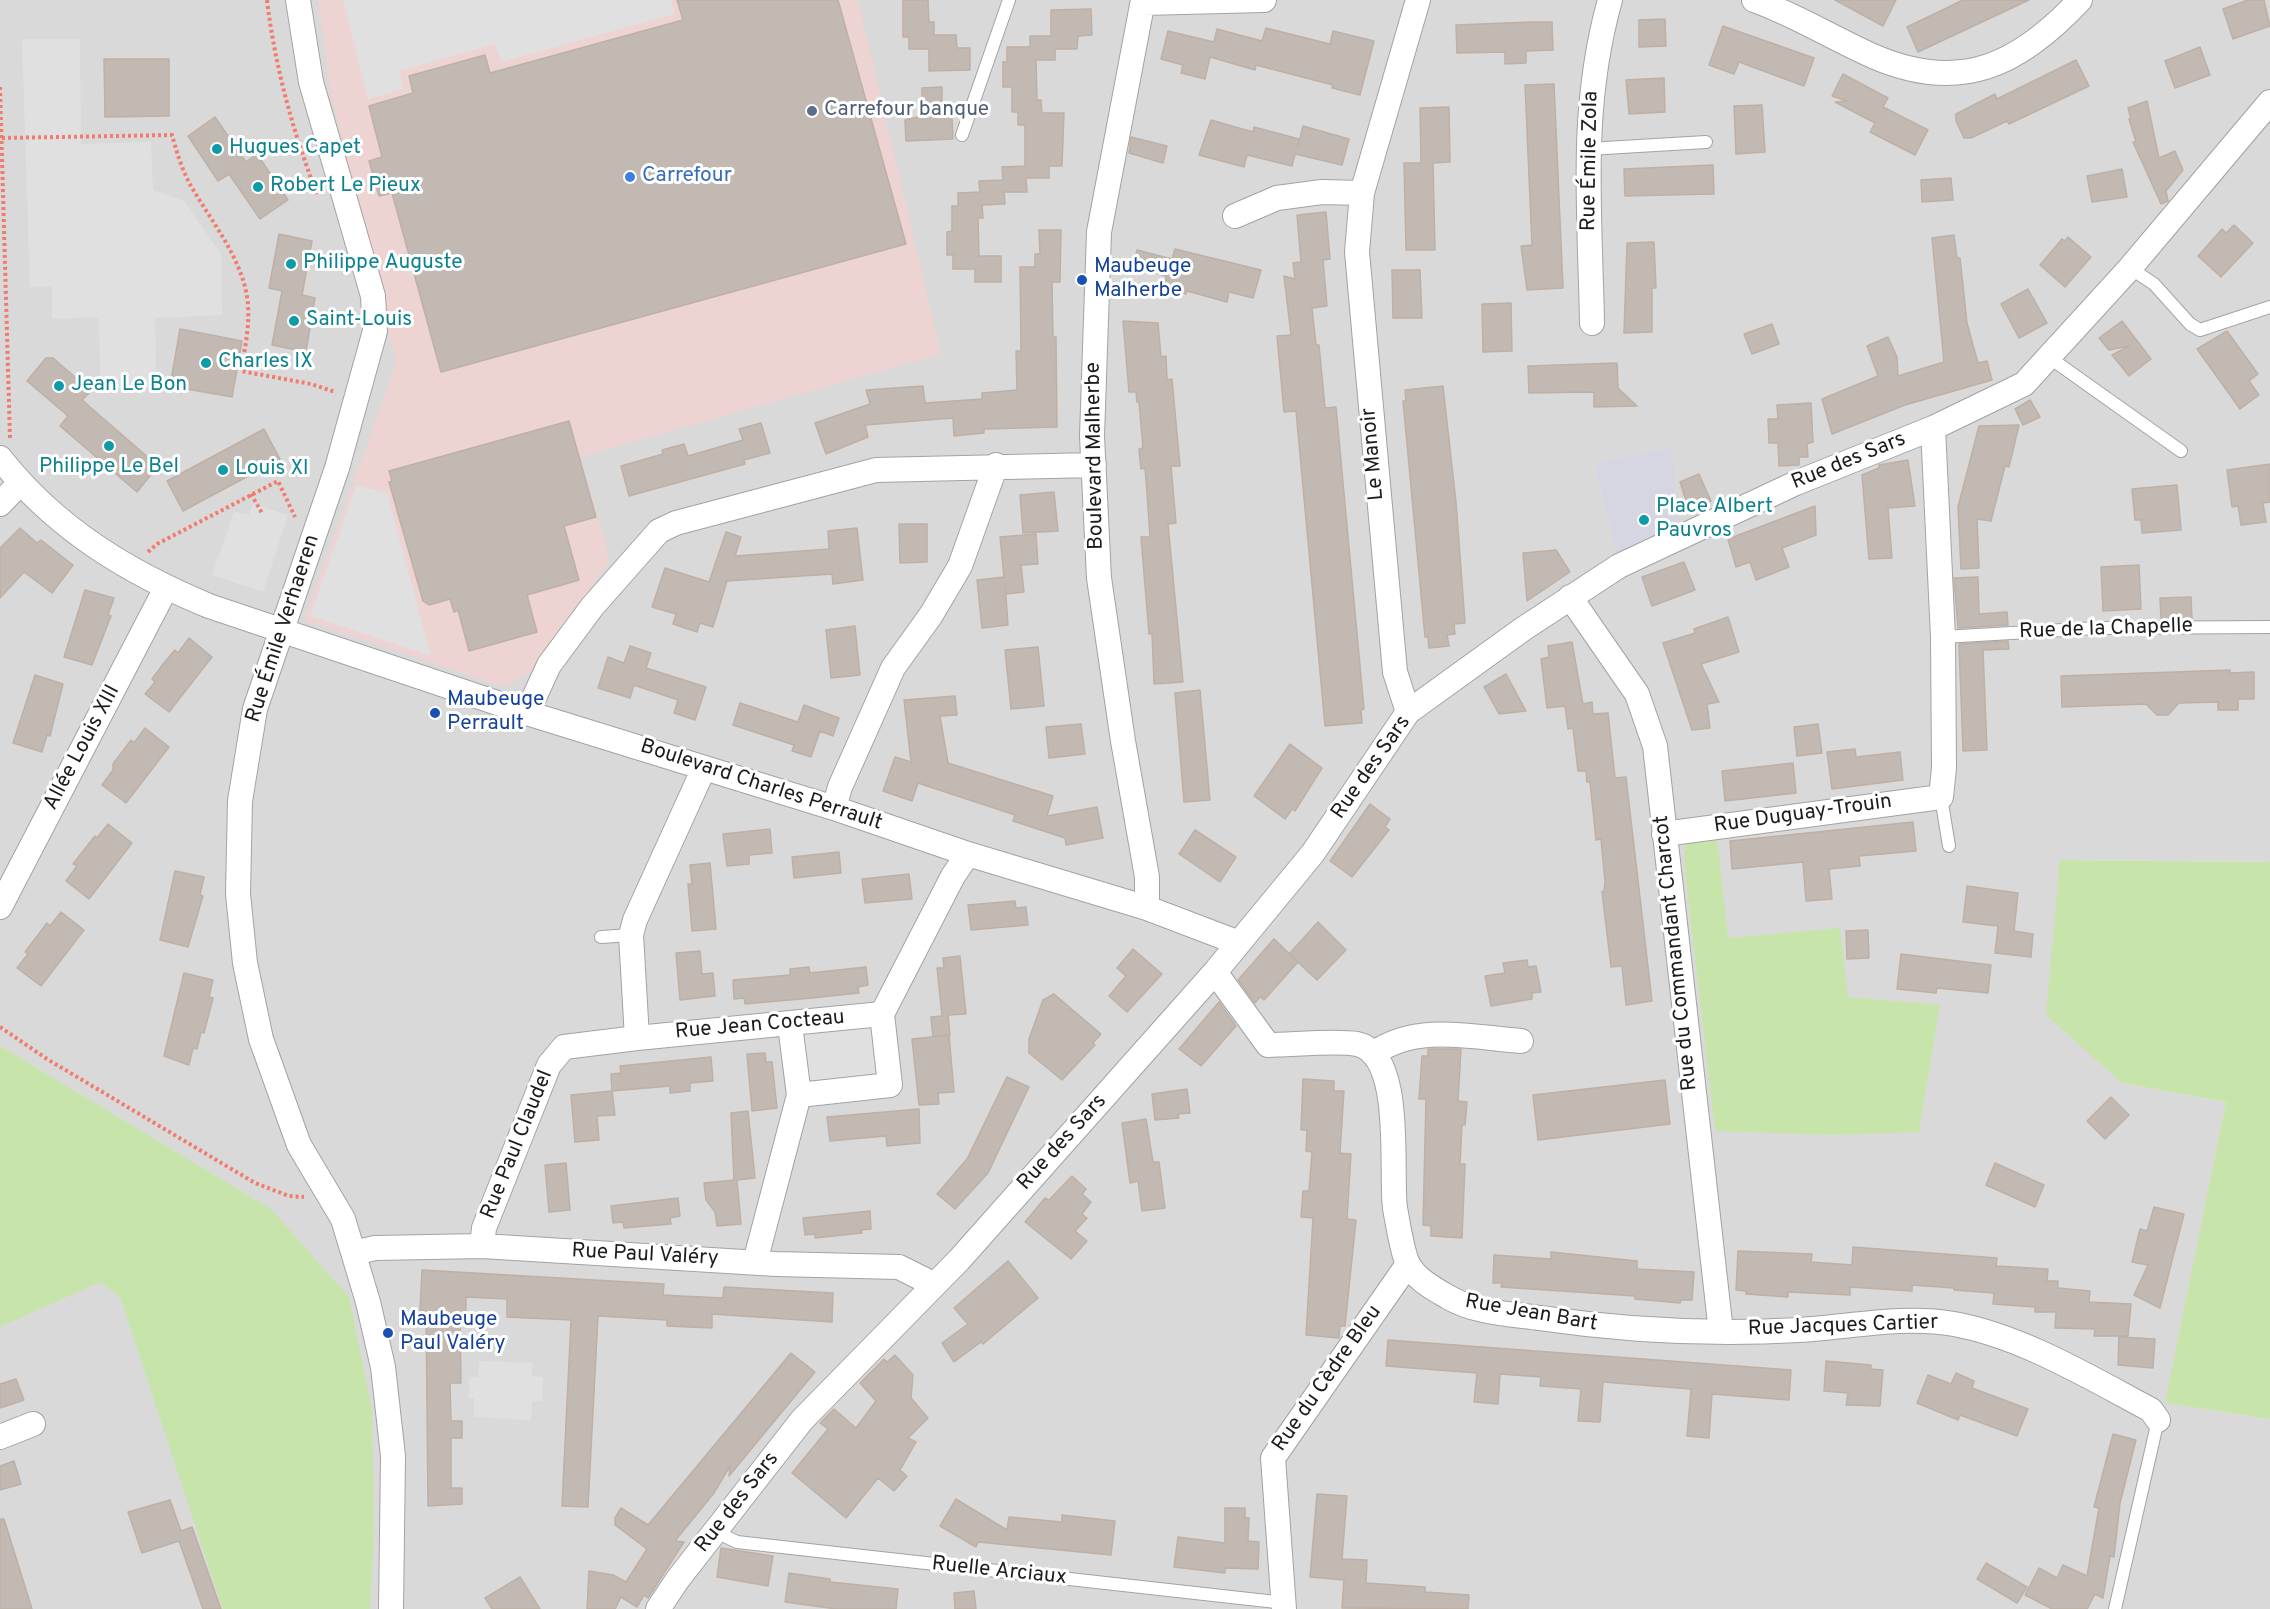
<!DOCTYPE html>
<meta charset="utf-8">
<style>
body{margin:0}
canvas{display:block;background:#ede9e2}
</style>
<canvas width="2270" height="1609"></canvas>
<script>
const ctx = document.querySelector('canvas').getContext('2d');
ctx.lineJoin = 'round';
function fill(path, color) {
  ctx.fillStyle = color;
  ctx.fill(path, 'evenodd');
}
function trace(path, color, width, dash) {
  ctx.strokeStyle = color;
  ctx.lineWidth = width;
  ctx.lineCap = dash ? 'butt' : 'round';
  ctx.setLineDash(dash || []);
  ctx.stroke(path);
}
function drawText(font, color, halo, rows, align = 'center') {
  ctx.font = font + ' Overpass,sans-serif';
  ctx.lineWidth = 6;
  ctx.setLineDash([]);
  ctx.textBaseline = 'middle';
  ctx.strokeStyle = halo;
  ctx.fillStyle = color;
  for (const [text, x, y, turn = 0] of rows) {
    ctx.save();
    ctx.translate(x, y);
    ctx.rotate((+turn || 0) * Math.PI / 180);
    ctx.textAlign = isNaN(turn) ? turn : align;
    if (halo) ctx.strokeText(text, 0, 0);
    ctx.fillText(text, 0, 0);
    ctx.restore();
  }
}
fill(new Path2D(`
 M0,0H2270V862L2060,860L2122,1083L2226,1102L2166,1403L2270,1419V1609H0Z`), '#dad9d9');
fill(new Path2D(`
 M318,0H858L941,354L580,457L610,560L531,672L503,687L304,620L396,363L331,95Z`), '#edd3d2');
fill(new Path2D(`
 M1717,837L1728,938L1840,928L1848,997L1940,1005L1919,1132L1834,1135L1715,1131L1684,860L1686,844L1691,840Z
 M2060,860L2270,862V1419L2165,1403L2226,1102L2122,1083L2046,1015Z
 M0,1046L271,1209L349,1297L372,1410L374,1533L370,1609H223L120,1297L100,1282L0,1327Z`), '#c7e5aa');
fill(new Path2D(`
 M343,0H671L675,14L501,62L495,44L399,71L404,89L368,99Z
 M22,39H80L81,144L151,142L153,190L184,201L221,254L222,315L155,318L156,388H100L99,317L52,319V286L30,287Z
 M356,485L387,493L431,656L310,616Z
 M253,504L288,515L263,592L212,575L234,512L249,515Z
 M873,1027L878,1074L808,1081L803,1034Z
 M479,1361L533,1363L532,1376L543,1377L542,1401H532L531,1420L474,1417V1398H469V1377H478Z`), '#e0e0e0');
fill(new Path2D(`
 M1673,448L1675,504L1685,535L1619,566L1595,462Z`), '#d6d6e2');
const building = new Path2D(`
 M677,0H838L906,244L441,372L392,193L379,196L369,161L382,157L369,106L413,93L409,76L485,55L490,73L683,20Z
 M903,0H928L929,22H934V35H956L957,48H970V70L929,71V49H909V37H903Z
 M1835,0H1896L1883,26Z
 M1963,0H2029L1918,52L1907,27Z
 M2248,0H2264L2270,26L2233,39L2223,9Z
 M1091,9L1092,35L1078,36L1077,49H1055V60H1036L1037,100H1041L1042,113H1064L1062,166H1049V178H1026L1027,192H1004L1005,204L982,205L983,218H978L979,256H1001V282H975V269H953V255H947V232L952,231V206H958V193L980,192L979,181L1003,180L1002,167L1025,166V125H1018V112H1012V87H1003V62H1007V47H1030V36H1051V10Z
 M1665,19L1666,46L1639,47V20Z
 M1531,22H1552L1553,50L1526,51V63L1505,64V52L1457,53L1456,25Z
 M1723,26L1814,58L1804,86L1739,62L1734,74L1709,65Z
 M1266,28L1330,44L1333,31L1374,41L1360,95L1332,88L1333,85L1256,65L1255,70L1210,57L1205,79L1181,73L1183,65L1161,59L1168,31L1214,42L1217,29L1262,41Z
 M2200,47L2210,75L2175,88L2165,61Z
 M104,59H169V116L105,117Z
 M2076,60L2089,86L2009,124L2007,121L1971,138H1964L1956,121V114L1995,94L1997,99Z
 M1843,74L1888,98L1883,107L1928,130L1915,155L1870,132L1875,123L1835,102L1847,101L1832,96Z
 M1664,78L1665,112L1629,114L1626,80Z
 M1554,84L1563,288L1527,290L1521,246L1532,245L1525,85Z
 M942,87V116H952L953,139L906,141L905,120L922,116V88Z
 M2147,101L2159,158L2175,151L2183,170L2166,191L2168,201L2161,204L2133,142H2136L2129,119H2131L2128,108Z
 M1762,105L1765,152L1736,154L1734,106Z
 M1449,107L1450,162L1433,163L1435,250H1406L1404,163H1421L1420,108Z
 M215,117L246,162L257,154L288,200L260,219L229,174L218,181L188,136Z
 M1211,120L1253,132L1254,127L1299,139L1298,146L1303,126L1349,139L1342,165L1295,154L1292,166L1247,155L1244,167L1199,155Z
 M1131,137L1167,146L1163,163L1129,153Z
 M1713,165L1714,194L1625,196L1624,169Z
 M2122,169L2127,197L2092,202L2087,176Z
 M1951,178L1953,200L1922,202L1921,180Z
 M1326,212L1330,259L1323,260L1327,306L1312,308L1316,345H1319L1325,408L1336,407L1364,709L1361,710L1362,723L1325,726L1296,411L1284,412L1277,336L1291,335L1284,276L1295,279L1293,263L1301,262L1297,215Z
 M2234,225L2253,243L2221,277L2198,256L2222,229L2226,233Z
 M1039,230H1061L1060,282H1052L1053,337H1056L1057,427L984,429V433L954,436L953,418L865,425L868,437L826,454L815,423L870,404L866,390L923,386L925,403L982,399V393L1017,390L1016,351H1021L1020,267H1035V254H1040Z
 M279,234L312,241L302,295L315,298L306,352L272,345L282,291L269,288Z
 M1954,235L1957,258H1960L1967,323L1978,363L1987,361L1992,380L1905,405L1832,434L1822,399L1878,376L1867,346L1888,337L1897,357L1898,376L1944,362L1932,238Z
 M2068,237L2091,257L2065,287L2040,265L2062,239L2065,241Z
 M1654,242L1656,288H1652V332L1624,333L1627,243Z
 M1175,249L1261,270L1253,298L1229,292L1227,302L1187,291L1186,294L1164,288L1166,276L1133,266L1137,250L1172,259Z
 M1392,270H1420L1422,318H1393Z
 M2028,289L2047,323L2019,338L2001,304Z
 M1511,303L1512,351L1483,352L1482,304Z
 M1123,321L1158,323L1161,357L1166,356L1167,380L1172,379L1180,466H1171L1176,523L1168,524L1183,682L1154,684L1152,633L1149,634L1141,537H1150L1147,492L1145,468L1141,469L1139,449L1143,448L1139,402H1137L1136,392H1129Z
 M2122,321L2151,359L2129,376L2112,355L2129,346L2109,350L2099,338Z
 M1772,324L1779,344L1752,354L1744,334Z
 M180,329L242,341L232,397L170,386Z
 M2227,331L2258,374L2249,381L2259,395L2240,409L2197,349Z
 M46,358H53L91,391L82,400L158,466L137,492L60,426L68,416L27,381Z
 M1617,363L1618,388L1637,406L1594,407V392L1529,393L1528,366Z
 M1443,386L1456,502L1465,623L1454,624L1455,634L1447,635L1449,646L1429,648L1428,637H1425L1403,401H1406L1405,390Z
 M2030,400L2040,417L2023,425L2015,409Z
 M1811,403L1813,442L1807,444L1808,457H1799V465L1779,466L1778,443H1769L1768,419H1778L1777,405Z
 M569,421L596,517L564,526L579,580L527,595L537,632L469,651L458,610L454,612L450,599L429,605L423,601L389,482L392,481L389,471Z
 M761,423L770,453L744,460L745,464L629,496L621,466L663,454L662,450L684,444L688,456L743,440L739,429Z
 M2019,425L2009,467L2005,466L1991,521L1977,519L1979,568L1961,569L1958,507L1979,426Z
 M264,429L280,459L183,511L167,481Z
 M1908,460L1915,506L1888,508L1892,558L1869,559L1862,475L1879,468V465Z
 M2270,464V502L2263,503L2266,522L2241,525L2238,506L2232,507L2227,470Z
 M1699,474L1711,501L1689,510L1680,482Z
 M2177,485L2181,530L2142,533L2141,520H2135L2132,489Z
 M1054,492L1058,531L1023,533L1020,495Z
 M1815,506L1816,535L1782,548L1789,567L1756,580L1750,562L1736,567L1728,539Z
 M899,524H927V562L900,563Z
 M20,528L37,543L41,540L73,565L52,593L24,572L0,598V548Z
 M857,528L863,580L833,584L832,574L727,581L713,627L700,623L697,632L673,624L676,614L652,607L665,568L709,582L726,532L741,537L735,556L829,549L828,531Z
 M1036,534L1038,564L1021,565L1024,592L1006,594L1005,584L1008,625L982,628L977,580L1004,577L1000,537Z
 M1556,550L1570,572L1527,601L1523,553Z
 M1684,562L1695,590L1652,606L1642,577Z
 M2139,565L2141,609L2103,611L2101,567Z
 M1978,577L1979,614L2007,612L2008,625L1958,628L1954,578Z
 M85,590L114,598L108,615L111,616L92,665L64,657Z
 M2191,597L2192,619H2161L2160,598Z
 M1728,617L1739,652L1701,664L1719,702L1707,704L1710,728L1692,730L1663,643L1695,633L1694,629Z
 M855,626L860,675L831,678L826,630Z
 M189,638L212,657L169,712L145,694L155,682L152,679L163,664L175,650L178,653Z
 M2008,641L2009,649L1983,650L1987,750L1963,751L1959,644Z
 M1572,642L1583,704L1592,702L1593,714L1608,713L1615,778L1626,777L1652,1001L1626,1005L1622,966L1611,967L1602,892L1604,891L1605,882L1601,839L1596,840L1590,782H1587L1586,771H1578L1573,728L1568,729L1565,706L1547,708L1541,659L1549,657L1548,646Z
 M630,646L651,653L646,668L706,687L695,720L674,713L678,700L634,685L630,698L598,688L608,657L624,663Z
 M1038,647L1044,706L1011,709L1005,650Z
 M2230,670V673L2254,672V699H2238V710H2218V702L2179,703L2168,715H2157L2146,704L2062,707L2061,676Z
 M1506,674L1526,711L1499,714L1484,687Z
 M35,675L63,684L50,736L47,735L42,752L13,743Z
 M1200,690L1210,800L1184,802L1175,693Z
 M955,696L957,715L940,716L948,763L1053,796L1047,816L1097,807L1103,838L1066,845L1065,838L1013,821L1015,815L918,783L912,801L883,791L895,757L911,762L904,700Z
 M740,703L798,722L804,705L839,718L833,736L820,731L811,757L792,751L794,745L733,725Z
 M1081,724L1085,754L1049,758L1046,727Z
 M1818,724L1822,753L1797,756L1794,727Z
 M145,728L169,747L126,803L102,785L113,770V764L131,740L134,743Z
 M1290,744L1322,768L1295,811L1292,809L1285,819L1254,796Z
 M1855,749L1856,757L1900,752L1903,780L1832,789L1827,752Z
 M1793,763L1796,793L1725,801L1722,771Z
 M1370,804L1390,819L1385,827L1389,830L1352,877L1330,861Z
 M1913,822L1916,851L1859,856L1860,866L1829,869L1832,899L1806,901L1803,862L1732,869L1730,841Z
 M108,824L132,843L89,899L66,881L77,866L73,864L95,836L97,838Z
 M770,829L772,853L749,855V864L727,866L723,834Z
 M1195,830L1236,857L1220,882L1179,854Z
 M839,852L841,873L794,878L792,857Z
 M710,863L716,929L692,931L688,884H692L690,865Z
 M175,871L204,877L200,895L203,896L188,947L160,940Z
 M909,874L912,899L865,903L862,879Z
 M1967,886L2018,893L2014,931L2033,934L2031,957L1995,953L1998,926L1963,922Z
 M1015,901L1016,908L1026,907L1028,925L971,930L968,905Z
 M61,912L84,930L41,986L17,968L28,954L25,952L47,923L50,926Z
 M1318,922L1346,950L1317,980L1289,954Z
 M1868,930L1869,958L1847,959L1846,931Z
 M1274,939L1298,962L1264,1000L1260,997L1255,1003L1238,980Z
 M1133,949L1162,974L1127,1012L1109,996L1126,976L1117,968Z
 M700,951L702,974L713,973L715,996L680,1000L676,953Z
 M1901,954L1991,965L1988,993L1937,988L1936,993L1897,989Z
 M960,956L966,1014L948,1015L950,1035L933,1037L931,1017L942,1016L937,968H944L943,958Z
 M1527,960L1528,967L1536,966L1541,992L1532,993V999L1491,1006L1485,976L1505,973L1503,963Z
 M809,967L810,973L866,967L868,985L858,987L859,993L812,998L745,1004L744,998L734,999L733,980L790,975V969Z
 M184,973L213,980L209,997L213,998L204,1033L201,1032L197,1049L193,1048L189,1065L164,1056Z
 M1054,994L1101,1034L1093,1043L1095,1045L1062,1080L1029,1053V1039L1043,1000Z
 M1219,1002L1236,1026L1201,1066L1179,1049Z
 M949,1035L954,1092L938,1093L939,1104L919,1105L912,1039Z
 M1428,1049H1461L1458,1101L1467,1102L1465,1125H1462L1460,1164H1465L1462,1238L1431,1236V1226L1423,1225L1426,1099H1419L1422,1056H1428Z
 M765,1053L766,1062H772L777,1108L752,1111L747,1054Z
 M711,1057L713,1081L690,1083V1091L670,1093V1086L612,1091L611,1074L621,1073L620,1066Z
 M1007,1077L1029,1087L988,1173L955,1209L937,1194L967,1159Z
 M1303,1079L1334,1081V1091H1344L1340,1153L1351,1154L1347,1219L1356,1220L1345,1326H1340L1339,1338L1306,1335L1313,1218L1301,1217L1303,1191H1309L1312,1152L1306,1151L1307,1130H1301Z
 M1665,1080L1670,1124L1538,1140L1533,1095Z
 M1187,1089L1190,1113L1178,1114L1179,1118L1155,1120L1152,1094Z
 M612,1091L615,1115L597,1116L599,1140L575,1142L571,1095Z
 M2111,1097L2129,1115L2105,1139L2087,1121Z
 M919,1109L920,1143L887,1146L886,1136L830,1141L827,1117Z
 M748,1111L755,1178L737,1180L741,1224L717,1226L715,1212L706,1200L704,1183L734,1180L731,1113Z
 M1146,1119L1153,1162H1159L1165,1208L1142,1211L1138,1181L1130,1183L1122,1123Z
 M566,1163L570,1210L549,1212L545,1165Z
 M1995,1163L2044,1185L2035,1207L1986,1185Z
 M1072,1176L1086,1189L1082,1194L1091,1202L1082,1214L1087,1218L1075,1231L1087,1241L1071,1259L1025,1222L1045,1198L1049,1200Z
 M678,1198L680,1216L670,1218L671,1224L624,1228L623,1222L613,1223L611,1206Z
 M2154,1207L2184,1214L2160,1308L2134,1295L2148,1265L2132,1262L2140,1229L2147,1231Z
 M870,1211L871,1229L861,1230L862,1233L815,1238V1234L805,1235L803,1218Z
 M1853,1247L1997,1258L1996,1266L2048,1269L2047,1281H2058V1288L2090,1291L2089,1302L2131,1304L2128,1336H2094L2095,1329L2055,1328L2056,1312H2035V1307L1993,1304L1994,1293L1954,1290V1288L1912,1285V1291L1850,1287V1295L1788,1292V1297L1746,1294V1291L1736,1290L1738,1251L1812,1254L1811,1262L1852,1265Z
 M1551,1252L1637,1261V1269L1694,1272L1692,1300H1681L1680,1303L1635,1299V1296L1501,1287L1502,1283H1493L1494,1255L1551,1259Z
 M1008,1261L1038,1298L983,1344L981,1342L954,1362L942,1343L968,1324L954,1308Z
 M422,1270L664,1284L663,1295L681,1296L723,1298L724,1287L833,1293L832,1322L712,1314V1328L667,1326V1320L598,1316L588,1507L562,1506L571,1320L507,1317V1299L466,1297V1313L460,1312L461,1383H450L451,1421H462V1438H451V1488H462V1504L428,1506L426,1311H420Z
 M2119,1337L2155,1339L2153,1368L2118,1365Z
 M1388,1340L1791,1370L1789,1400L1712,1394L1709,1438L1687,1436L1691,1389L1603,1382L1600,1422L1578,1421L1581,1389L1540,1386L1541,1377L1500,1374L1498,1404L1474,1402L1477,1373L1386,1366Z
 M791,1353L815,1372L729,1476L730,1466L714,1493L675,1541L684,1542L648,1598L644,1595L637,1607L621,1597L615,1609H587L589,1571L613,1575L626,1582L647,1549L615,1525V1518L621,1508L648,1525Z
 M895,1355L913,1375L911,1398L928,1418L908,1438L916,1442L900,1470L907,1476L894,1491L878,1478L846,1518L792,1473L828,1429L820,1423L834,1409L856,1428L876,1401L860,1383L884,1359L887,1362Z
 M1826,1361L1871,1365V1369L1883,1370L1880,1406L1846,1405L1848,1393L1824,1391Z
 M1956,1373L1974,1381L1972,1388L2028,1409L2017,1436L1960,1415L1958,1420L1917,1403L1928,1375L1951,1384Z
 M16,1379L24,1400L0,1408V1384Z
 M2113,1434L2136,1440L2120,1503L2114,1557L2110,1556L2103,1598L2095,1594L2087,1609H2052L2025,1595L2039,1568L2057,1578L2063,1565L2087,1576L2099,1508L2094,1507Z
 M14,1461L21,1484L0,1490V1466Z
 M1317,1494L1347,1496L1342,1559L1367,1560L1366,1583L1425,1587V1592L1469,1595L1468,1609L1342,1608L1344,1580L1310,1577Z
 M956,1499L1007,1530L1009,1517L1062,1522V1515L1115,1521L1111,1555L978,1542L976,1547L940,1526Z
 M170,1500L181,1531L192,1527L221,1609H203L179,1541L142,1553L128,1512Z
 M1225,1508H1245V1518H1249L1248,1541L1259,1542L1258,1569L1225,1568V1573L1174,1567L1178,1537L1225,1543Z
 M0,1519H4L32,1609H0Z
 M721,1548L773,1556L768,1586L717,1577Z
 M1986,1563L2027,1587L2017,1603L1977,1579Z
 M789,1573L830,1579V1582L898,1589L896,1609H836L785,1602Z
 M520,1577L540,1609H492L485,1598Z
 M974,1591L976,1609H955L954,1593Z`);
fill(building, '#c1b9b2');
trace(building, '#beb0a5', 1.5);
const service = new Path2D(`
 M962,135L1009,0
 M1588,149L1706,142
 M2130,268L2154,284L2190,324L2200,330L2270,307
 M2050,358L2181,451
 M1943,637L2097,628L2270,627
 M1941,797L1949,846
 M601,937L631,935
 M716,1532L737,1542L1285,1603
 M2115,1609L2158,1420`);
const minor = new Path2D(`
 M298,0L311,82L373,296L375,331L337,468L255,709L240,801L238,894L245,963L261,1039L299,1145L343,1219L368,1302L383,1367L393,1456L391,1609
 M1143,0L1099,232L1092,436L1099,578L1123,741L1147,877V908
 M1754,0C1796,15 1834,39 1875,57C1962,94 2020,64 2080,0
 M1143,3L1264,0
 M1235,216L1277,198L1322,192L1362,193
 M1592,323C1590,211 1579,110 1610,0
 M0,458C55,528 127,572 209,606L527,713L834,808L968,854L1147,908L1239,943
 M0,504L19,484
 M1570,597L1637,694L1655,746L1721,1332
 M1408,712L1395,672L1357,252L1362,193L1418,0
 M527,713L549,665L592,607L659,531L676,523L876,470L1094,465
 M834,808L840,787L893,668L931,615L960,566L996,465
 M1664,834L1941,797L1944,768L1943,637L1933,428
 M0,907L166,588
 M1215,972L1268,1045C1291,1045 1335,1040 1357,1044C1405,1054 1390,1172 1395,1208C1398,1224 1401,1246 1407,1262C1414,1278 1434,1289 1448,1297C1475,1313 1510,1314 1540,1318C1629,1331 1709,1335 1799,1330C1850,1327 1903,1315 1954,1324C2021,1336 2091,1378 2151,1410L2158,1420
 M790,1025L799,1095
 M637,1038L882,1014
 M1373,1054C1416,1023 1471,1037 1521,1041
 M482,1246L484,1228L549,1065L564,1047L637,1038L631,935L635,920L704,768
 M354,1253L375,1248L482,1246L776,1264L899,1267L933,1284
 M755,1262L799,1095L890,1085L882,1014L953,876L968,854
 M0,1437L33,1424
 M658,1609L678,1579L802,1420L959,1260L1215,972L1313,853L1408,712L1523,629L1619,566L1796,483L1933,428L2024,384L2130,268L2270,102
 M1284,1609L1273,1458L1408,1264`);
trace(service, '#a3a3a3', 14);
trace(minor, '#a3a3a3', 26);
trace(new Path2D(`
 M267,0C275,67 293,132 317,194
 M0,87L10,439
 M2,138L172,135C177,153 182,170 191,186C211,221 241,257 247,297C251,321 245,347 241,371L311,384L335,392
 M251,494L262,513
 M148,552L157,544L278,481L295,517
 M0,1027L47,1059L255,1183L289,1196L304,1197`), '#f27b6e', 4, [3, 3]);
trace(service, '#fff', 12);
trace(minor, '#fff', 24);
for (const [x, y, r, color] of [
 [812,111,6,"#5c6f8a"],
 [217,149,6,"#0f9aa8"],
 [630,177,6,"#3f7fe0"],
 [258,187,6,"#0f9aa8"],
 [291,264,6,"#0f9aa8"],
 [1082,280,6,"#1a4fb4"],
 [294,321,6,"#0f9aa8"],
 [206,363,6,"#0f9aa8"],
 [59,386,6,"#0f9aa8"],
 [109,446,6,"#0f9aa8"],
 [223,470,6,"#0f9aa8"],
 [1644,520,6,"#0f9aa8"],
 [435,713,6,"#1a4fb4"],
 [388,1333,6,"#1a4fb4"]
]) {
  const dot = new Path2D();
  dot.arc(x, y, r, 0, 2 * Math.PI);
  ctx.fillStyle = color;
  ctx.fill(dot);
  trace(dot, '#fff', 2);
}
drawText('21px', '#4e5e75', '#fff', [
 ["Carrefour banque",824,111]
], 'left');
drawText('21px', '#0d838f', '#fff', [
 ["Hugues Capet",229,149],
 ["Robert Le Pieux",270,187],
 ["Philippe Auguste",303,264],
 ["Saint-Louis",306,321],
 ["Charles IX",218,363],
 ["Jean Le Bon",71,386],
 ["Philippe Le Bel",109,468,"center"],
 ["Louis XI",235,470],
 ["Place Albert",1656,508],
 ["Pauvros",1656,532]
], 'left');
drawText('21px', '#1c1c1c', '#fff', [
 ["Rue Émile Zola",1591,161,-89],
 ["Le Manoir",1374,454,-95],
 ["Boulevard Malherbe",1096,456,-91],
 ["Rue des Sars",1849,462,-22],
 ["Rue Émile Verhaeren",284,629,-72],
 ["Rue de la Chapelle",2106,630,-2],
 ["Allée Louis XIII",83,748,-62],
 ["Rue des Sars",1372,768,-55],
 ["Boulevard Charles Perrault",761,786,18],
 ["Rue Duguay-Trouin",1803,815,-8],
 ["Rue du Commandant Charcot",1677,953,-96],
 ["Rue Jean Cocteau",760,1026,-5],
 ["Rue des Sars",1063,1143,-48],
 ["Rue Paul Claudel",518,1145,-68],
 ["Rue Paul Valéry",645,1256,3],
 ["Rue Jean Bart",1531,1314,10],
 ["Rue Jacques Cartier",1843,1327,-2],
 ["Rue du Cèdre Bleu",1328,1379,-55],
 ["Rue des Sars",738,1503,-52],
 ["Ruelle Arciaux",999,1572,6]
]);
drawText('21px', '#366cbe', '#fff', [
 ["Carrefour",642,177]
], 'left');
drawText('21px', '#164399', '#fff', [
 ["Maubeuge",1094,268],
 ["Malherbe",1094,292],
 ["Maubeuge",447,701],
 ["Perrault",447,725],
 ["Maubeuge",400,1321],
 ["Paul Valéry",400,1345]
], 'left');
</script>
